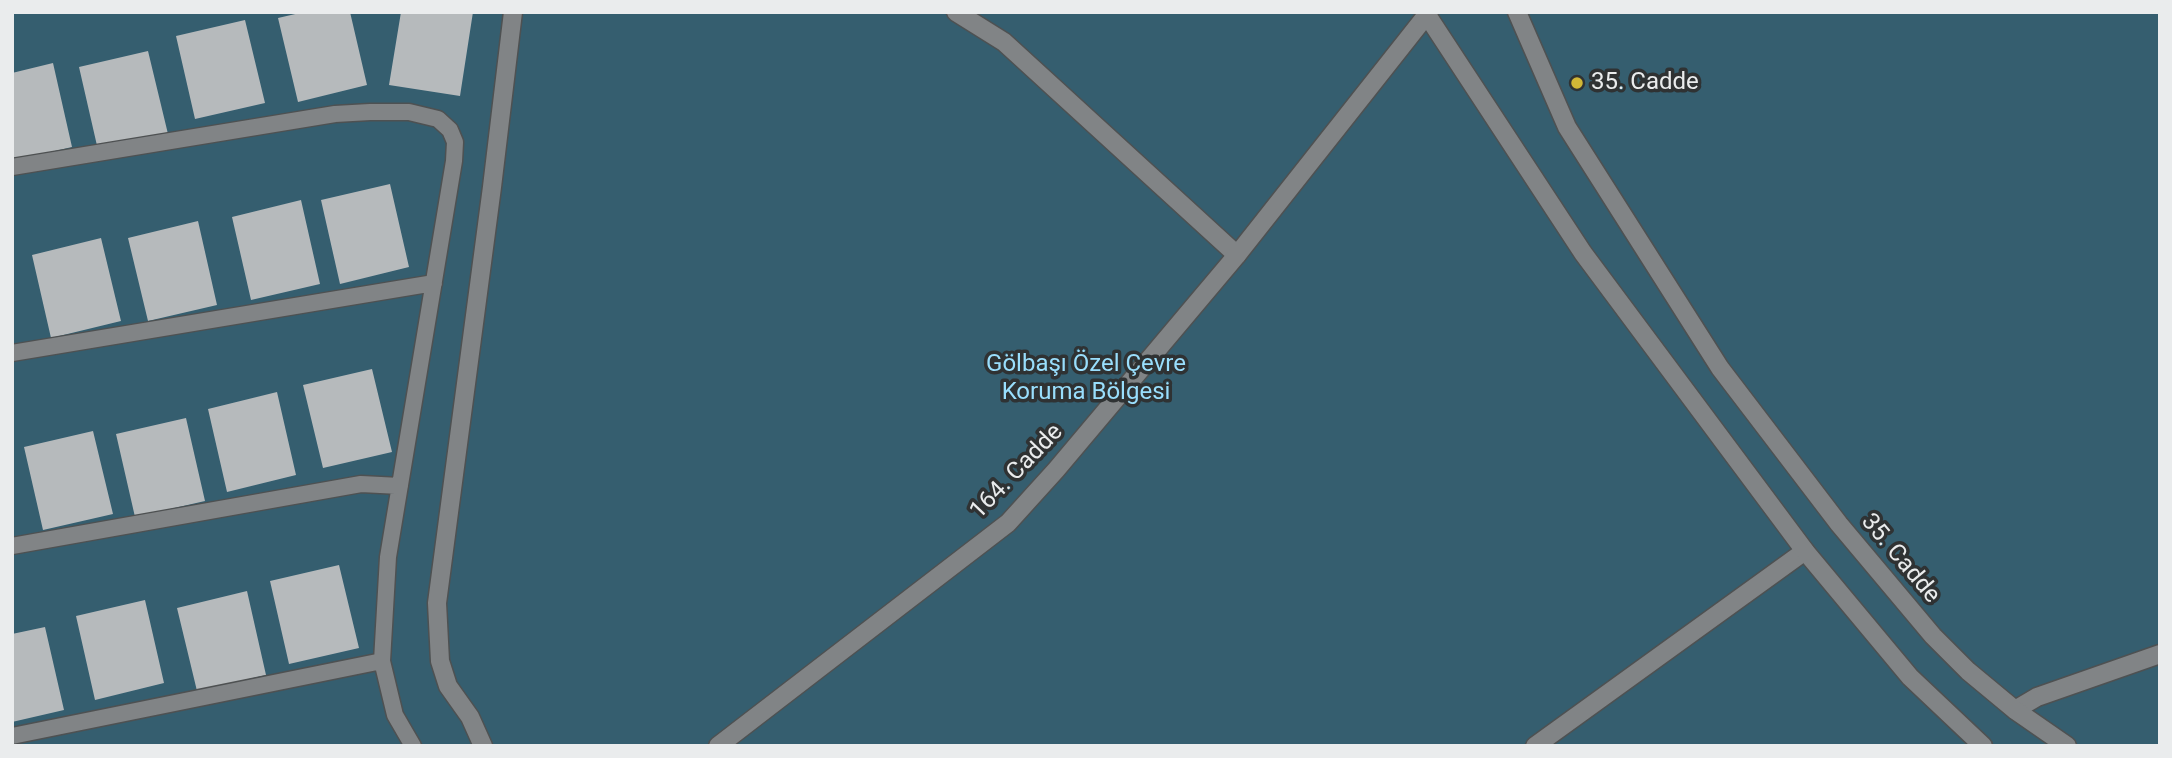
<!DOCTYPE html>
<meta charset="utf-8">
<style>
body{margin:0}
#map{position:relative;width:2172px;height:758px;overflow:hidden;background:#2f3233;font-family:Roboto,sans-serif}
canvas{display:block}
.frame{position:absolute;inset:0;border:14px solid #eaeced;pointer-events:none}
</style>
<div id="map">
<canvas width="2172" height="758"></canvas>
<div class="frame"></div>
</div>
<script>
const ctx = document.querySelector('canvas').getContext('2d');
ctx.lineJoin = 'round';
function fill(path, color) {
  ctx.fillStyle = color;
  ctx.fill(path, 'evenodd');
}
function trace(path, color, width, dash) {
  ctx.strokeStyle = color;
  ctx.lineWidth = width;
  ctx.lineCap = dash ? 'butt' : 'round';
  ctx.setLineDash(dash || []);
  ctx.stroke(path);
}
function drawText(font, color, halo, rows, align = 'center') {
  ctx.font = font + ' Roboto,sans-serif';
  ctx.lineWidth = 7;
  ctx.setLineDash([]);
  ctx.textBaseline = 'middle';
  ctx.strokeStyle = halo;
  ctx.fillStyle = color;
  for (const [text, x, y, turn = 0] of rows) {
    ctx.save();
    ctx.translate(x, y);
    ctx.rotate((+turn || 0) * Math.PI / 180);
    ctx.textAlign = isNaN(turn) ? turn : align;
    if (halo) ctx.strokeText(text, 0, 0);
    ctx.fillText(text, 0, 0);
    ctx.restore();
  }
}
fill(new Path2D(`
 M12,12H2160V746H12Z`), '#355e6f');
fill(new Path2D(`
 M304,12H350L367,85L298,102L278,18Z
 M401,12H473L460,96L389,85Z
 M245,20L265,103L195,119L176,36Z
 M148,51L168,134L98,150L79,67Z
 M53,63L72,147L12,161V73Z
 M390,184L409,267L340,284L321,200Z
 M301,200L320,284L251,300L232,217Z
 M198,221L217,305L148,321L128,238Z
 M101,238L121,321L51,338L32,255Z
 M372,369L392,452L323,468L303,385Z
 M277,392L296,475L227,492L208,409Z
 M186,418L205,501L135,517L116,434Z
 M93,431L113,514L43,530L24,447Z
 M339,565L359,648L289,664L270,581Z
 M247,591L266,675L197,691L177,608Z
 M145,600L164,683L95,700L76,616Z
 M45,627L64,710L12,722V634Z`), '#b6babc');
const service = new Path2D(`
 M12,167L335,114L370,112H409L438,119L450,130L455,142L454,161L388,557L382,661L395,715L413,746
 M12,353L434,283
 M12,546L361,484L400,486
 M12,736L382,661`);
const minor = new Path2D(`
 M956,12L1004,42L1237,255
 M2015,710L2037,697L2160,654
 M483,746L470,717L448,686L440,661L437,603L492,187L513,12
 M1535,746L1805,551`);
const tertiary = new Path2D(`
 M1425,12L1583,253L1805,551L1910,677L1983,746
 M1517,12L1567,127L1720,368L1839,524L1933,636L1968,671L2015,710L2067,746
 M718,746L1008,523L1056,470L1237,255L1429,12`);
trace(service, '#4e5152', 19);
trace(minor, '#4e5152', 21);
trace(tertiary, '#4e5152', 21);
trace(service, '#818486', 16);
trace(minor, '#818486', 18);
trace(tertiary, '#818486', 18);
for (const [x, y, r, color] of [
 [1577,83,7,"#d1b736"]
]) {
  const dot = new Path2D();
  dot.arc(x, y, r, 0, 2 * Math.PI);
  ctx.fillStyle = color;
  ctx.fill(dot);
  trace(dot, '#2f3233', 2.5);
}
drawText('24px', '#eaeced', '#2f3233', [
 ["35. Cadde",1591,83]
], 'left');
drawText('24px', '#99defc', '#2f3233', [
 ["Gölbaşı Özel Çevre",1086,365],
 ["Koruma Bölgesi",1086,393]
]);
drawText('24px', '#eaeced', '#2f3233', [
 ["164. Cadde",1017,472,-46],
 ["35. Cadde",1900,559,50]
]);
</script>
